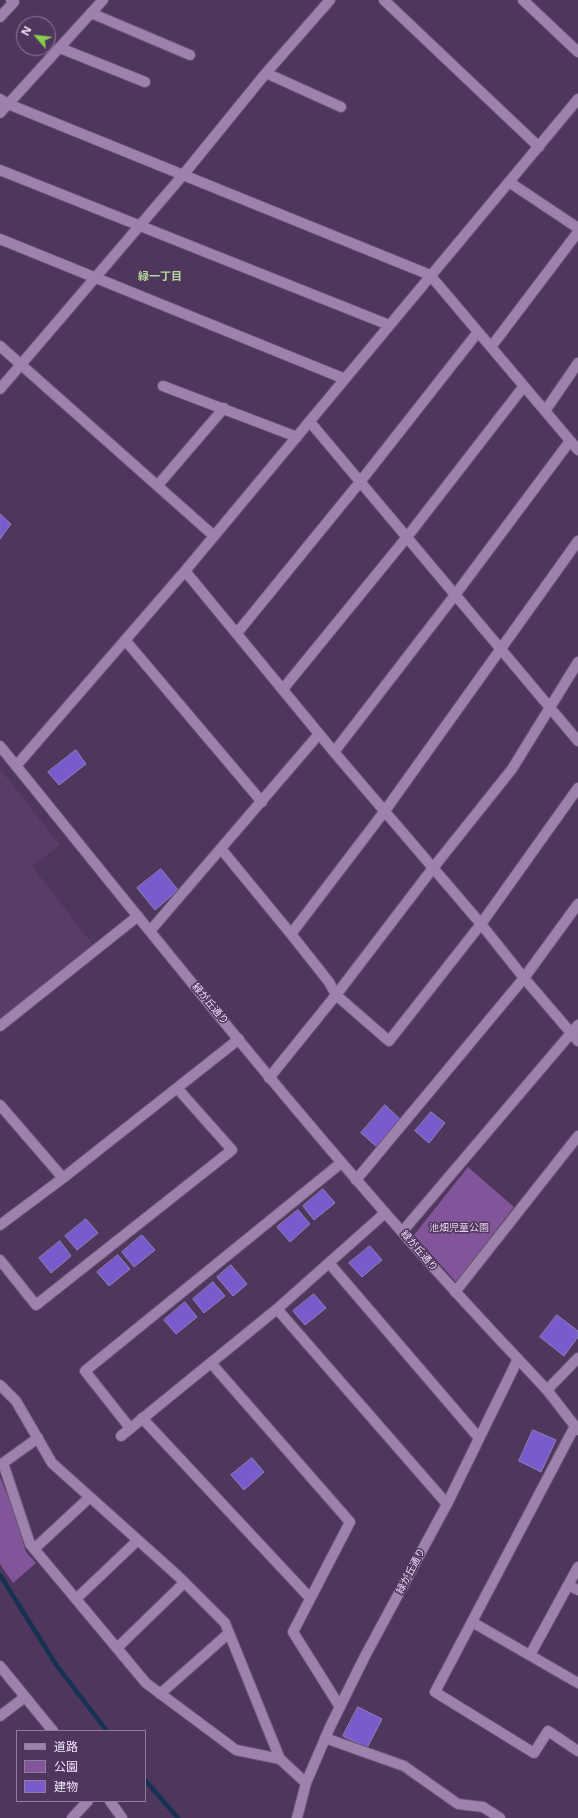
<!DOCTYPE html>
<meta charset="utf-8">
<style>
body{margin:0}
#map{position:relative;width:578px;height:1818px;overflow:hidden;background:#4f365d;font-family:"Noto Sans","Noto Sans JP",sans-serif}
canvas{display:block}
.legend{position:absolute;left:16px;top:1730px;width:130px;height:72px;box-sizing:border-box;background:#4f365d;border:1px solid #917c9d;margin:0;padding:5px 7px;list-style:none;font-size:12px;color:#f3e4fc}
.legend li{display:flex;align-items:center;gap:8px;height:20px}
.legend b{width:20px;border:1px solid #917c9d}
.north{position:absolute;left:16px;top:16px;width:40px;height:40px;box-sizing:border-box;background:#4f365d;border:1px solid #917c9d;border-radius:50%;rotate:298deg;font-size:11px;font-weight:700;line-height:16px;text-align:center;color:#f3e4fc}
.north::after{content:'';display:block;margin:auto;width:14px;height:18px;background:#87cf4a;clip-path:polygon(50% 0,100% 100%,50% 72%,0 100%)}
</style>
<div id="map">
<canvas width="578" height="1818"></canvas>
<ul class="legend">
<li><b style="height:5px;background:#9e82ae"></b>道路</li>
<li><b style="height:11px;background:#825499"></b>公園</li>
<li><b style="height:11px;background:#7a5acc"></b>建物</li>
</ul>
<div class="north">N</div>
</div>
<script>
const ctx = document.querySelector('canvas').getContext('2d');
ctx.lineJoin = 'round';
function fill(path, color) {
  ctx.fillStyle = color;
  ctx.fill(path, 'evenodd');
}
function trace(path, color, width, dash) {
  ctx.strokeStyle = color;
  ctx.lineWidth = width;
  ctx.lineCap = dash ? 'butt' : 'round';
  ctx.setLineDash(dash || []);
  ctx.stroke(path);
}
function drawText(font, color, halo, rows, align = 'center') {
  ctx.font = font + ' "Noto Sans","Noto Sans JP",sans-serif';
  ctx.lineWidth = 3;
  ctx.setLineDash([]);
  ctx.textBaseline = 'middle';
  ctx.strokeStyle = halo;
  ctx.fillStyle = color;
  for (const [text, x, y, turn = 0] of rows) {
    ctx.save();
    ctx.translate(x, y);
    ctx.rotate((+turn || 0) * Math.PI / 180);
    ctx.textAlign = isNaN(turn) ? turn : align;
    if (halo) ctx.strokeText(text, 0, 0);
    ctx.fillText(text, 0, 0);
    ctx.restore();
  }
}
fill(new Path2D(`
 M0,769L60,845L32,866L92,944L0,1024Z`), '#5a3c69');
fill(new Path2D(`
 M468,1167L514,1207L456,1282L414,1235Z
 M0,1477L13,1508L26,1552L36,1563L13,1583L0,1564Z`), '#825499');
trace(new Path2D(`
 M0,1575L57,1666L107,1731
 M145,1780L178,1818`), '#163253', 4.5);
const building = new Path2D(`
 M0,514L11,524L0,539Z
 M76,750L86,764L59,785L48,772Z
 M161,869L178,890L155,910L137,888Z
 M385,1105L400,1119L377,1147L361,1133Z
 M431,1112L445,1123L429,1143L415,1131Z
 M323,1189L335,1203L314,1220L303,1206Z
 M298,1210L310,1224L290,1242L277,1227Z
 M86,1219L98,1233L77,1250L65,1236Z
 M142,1235L155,1250L134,1267L122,1252Z
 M60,1241L71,1256L51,1273L39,1258Z
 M370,1246L382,1260L362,1277L349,1263Z
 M118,1255L130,1269L109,1286L97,1272Z
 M231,1265L247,1284L233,1296L217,1277Z
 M213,1282L225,1296L204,1313L193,1299Z
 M314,1294L326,1308L305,1325L293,1311Z
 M185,1302L197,1317L176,1334L164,1320Z
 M557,1315L578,1331V1337L564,1356L540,1337Z
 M533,1430L556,1440L541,1472L519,1461Z
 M252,1458L264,1472L244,1490L231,1475Z
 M358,1707L382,1719L367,1748L343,1736Z`);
fill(building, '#7a5acc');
trace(building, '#8e84b4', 1);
const street = new Path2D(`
 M384,0L539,147
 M523,0L578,52
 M91,13L190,55
 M0,17L14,2L11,0
 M60,48L145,82
 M266,73L341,107
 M0,99L8,104L430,275L578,450
 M0,170L389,325
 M509,182L578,228
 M0,239L345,379
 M0,346L214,536
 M491,347L578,232
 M163,386L297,437
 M0,389L183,175L266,73L330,0
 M545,411L578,363
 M310,422L578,741
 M158,485L224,408
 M185,571L334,752L481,924L524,978L578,1041
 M237,633L360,482L478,332
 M125,640L262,802
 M283,689L407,537L524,386
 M334,752L455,595L570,441
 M16,766L185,571L578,99
 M222,850L291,934L329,982L336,995L389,1041L481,924L578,788
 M150,931L319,734
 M291,934L384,812L578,541
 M0,1026L138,916
 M269,1078L336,995L433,868L512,769L578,662
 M0,1105L63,1178
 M356,1180L524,978L578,904
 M0,1225L63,1178L239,1039
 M402,1232L578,1025
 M0,1260L36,1305L232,1150L177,1088
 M329,1263L479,1438
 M455,1292L578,1136
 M277,1309L447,1504
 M518,1359L547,1390L578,1358
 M211,1363L350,1522L293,1632L340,1707
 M0,1385L16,1401L52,1463L178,1576L225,1623L280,1759L306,1783
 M547,1390L578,1430
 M142,1418L310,1598
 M575,1426L435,1692L534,1753L548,1731L578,1751
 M130,1428L85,1371L341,1163
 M121,1436L277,1309L385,1213
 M38,1438L3,1463L30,1544L146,1683L236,1750L280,1759
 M34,1549L90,1497
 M568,1585L578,1590
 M76,1599L138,1540
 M472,1622L578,1683
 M117,1648L184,1583
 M530,1655L578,1567
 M0,1666L53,1731
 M160,1694L229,1633
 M0,1716L25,1697
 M325,1738L404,1766L458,1804L483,1807L500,1818
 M110,1801L122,1818
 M72,1818L88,1801`);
const secondary = new Path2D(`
 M0,113L103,0
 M0,746C169,954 334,1165 518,1359L447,1504L364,1658L330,1727L306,1783L297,1818`);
trace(street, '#6a5475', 12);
trace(secondary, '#6a5475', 12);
trace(street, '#9e82ae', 10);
trace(secondary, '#9e82ae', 10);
drawText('10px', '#f3e4fc', '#4f365d', [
 ["緑が丘通り",210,1004,50],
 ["緑が丘通り",419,1251,49],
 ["緑が丘通り",411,1571,-62]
]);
drawText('10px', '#e3d2ed', '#4f365d', [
 ["池畑児童公園",459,1228]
]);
drawText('bold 11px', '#b3db98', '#4f365d', [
 ["緑一丁目",160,277]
]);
</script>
